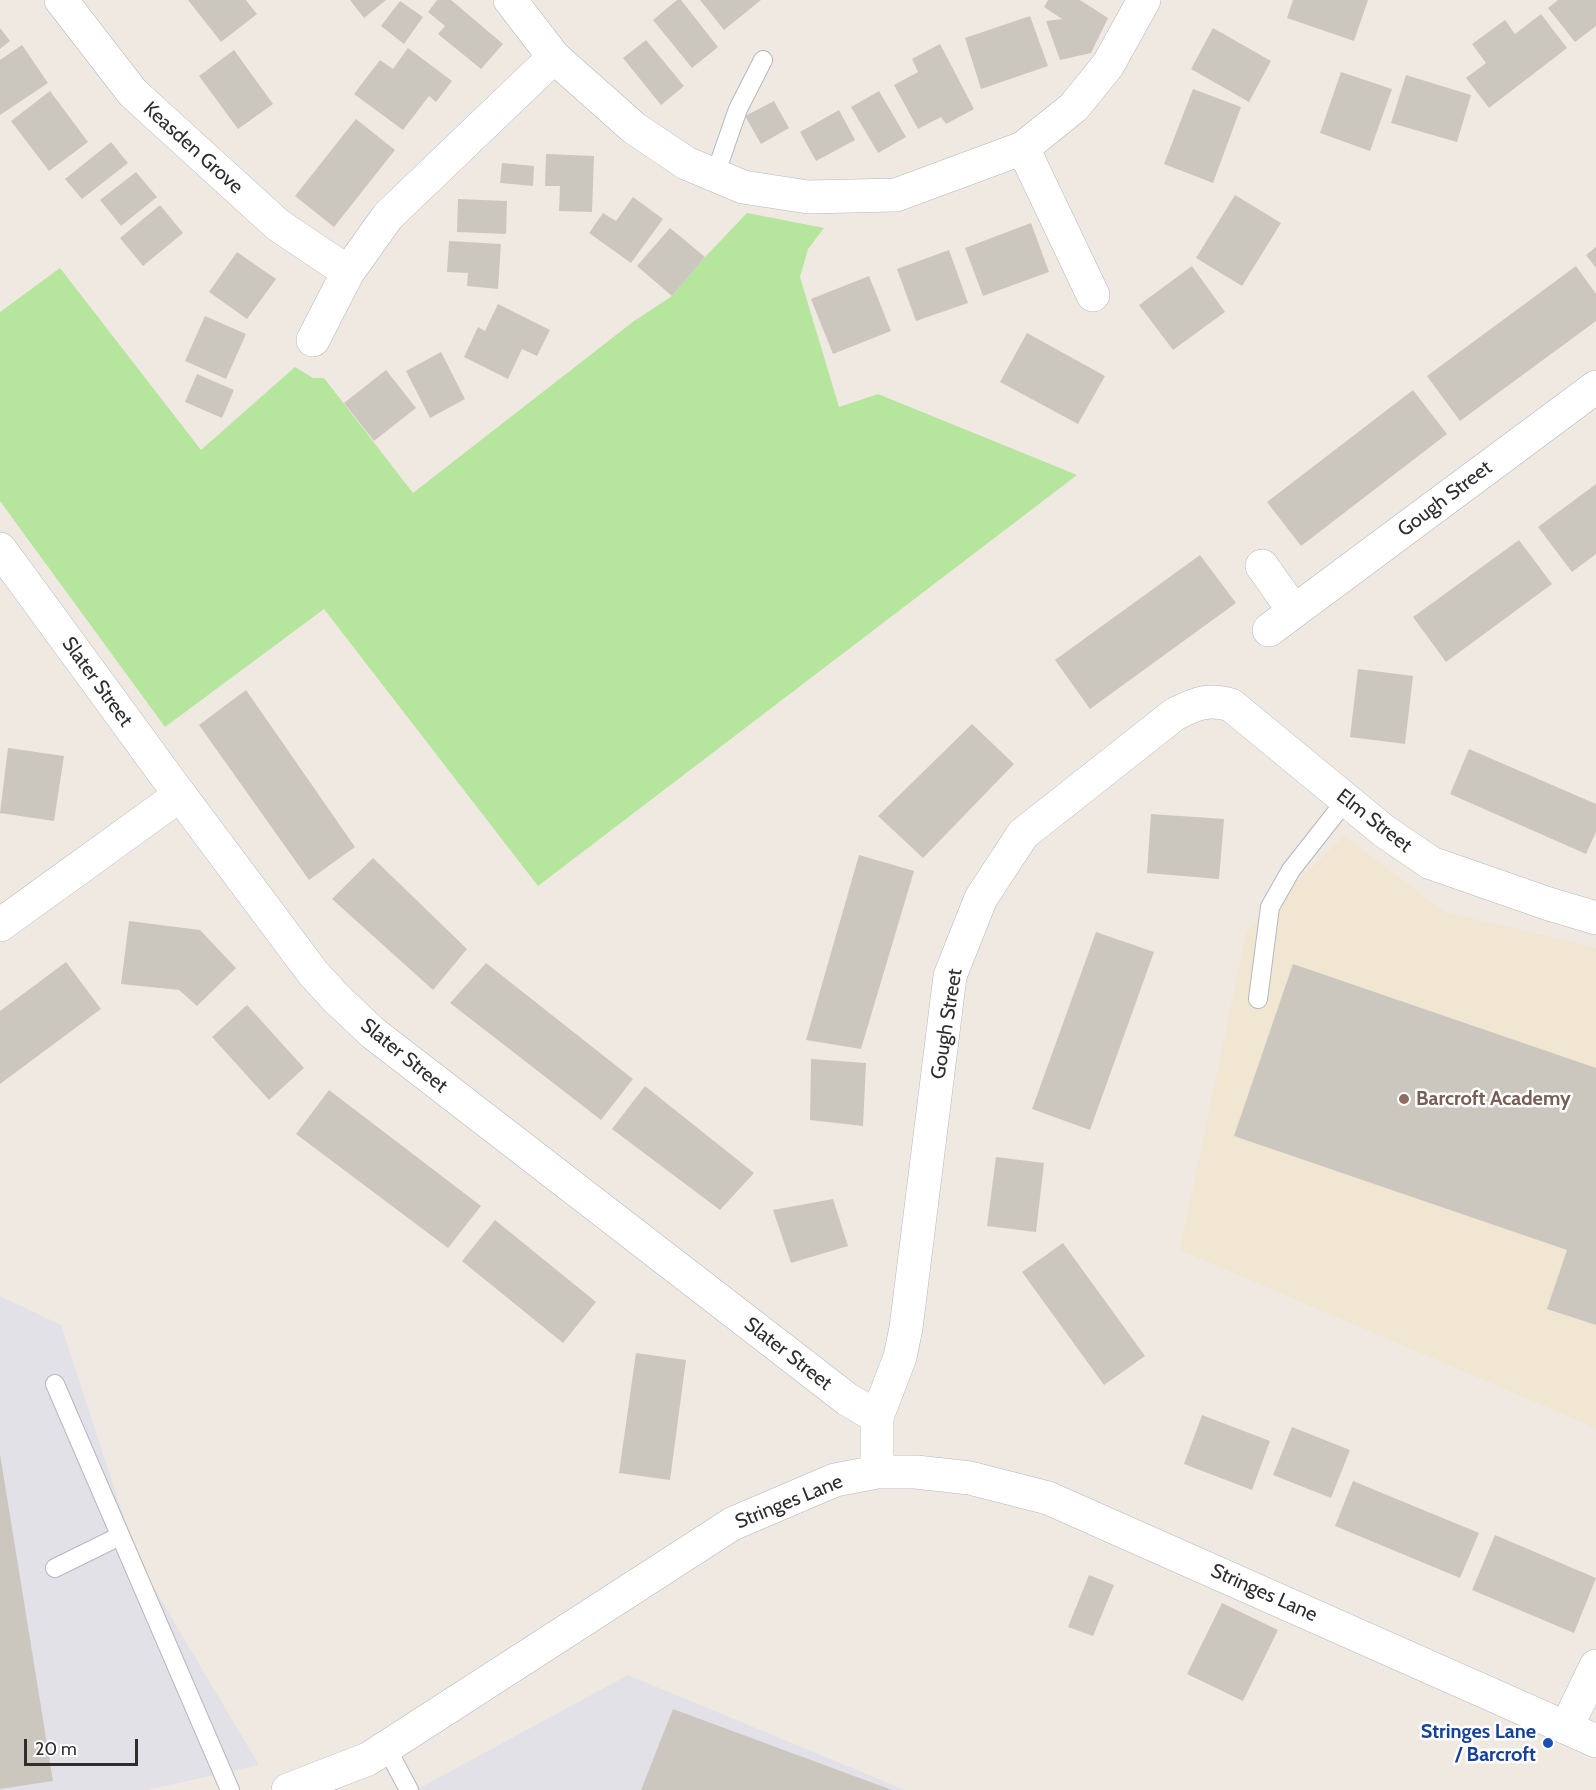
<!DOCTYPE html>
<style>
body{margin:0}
#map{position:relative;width:1596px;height:1790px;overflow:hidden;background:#efe9e1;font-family:Cabin,sans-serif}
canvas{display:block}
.scale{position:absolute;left:24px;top:1739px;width:114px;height:27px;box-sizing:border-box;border:3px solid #2e2e2e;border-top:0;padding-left:8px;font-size:18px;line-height:21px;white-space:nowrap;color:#2e2e2e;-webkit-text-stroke:4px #fff;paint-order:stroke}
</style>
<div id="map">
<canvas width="1596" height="1790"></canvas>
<div class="scale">20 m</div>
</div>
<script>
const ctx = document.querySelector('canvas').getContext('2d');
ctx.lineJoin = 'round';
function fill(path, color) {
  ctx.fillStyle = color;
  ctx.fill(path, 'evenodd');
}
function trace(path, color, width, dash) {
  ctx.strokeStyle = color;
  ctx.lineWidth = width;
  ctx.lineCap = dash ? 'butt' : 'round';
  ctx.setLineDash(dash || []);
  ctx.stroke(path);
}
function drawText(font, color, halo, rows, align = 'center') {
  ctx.font = font + ' Cabin,sans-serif';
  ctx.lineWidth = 5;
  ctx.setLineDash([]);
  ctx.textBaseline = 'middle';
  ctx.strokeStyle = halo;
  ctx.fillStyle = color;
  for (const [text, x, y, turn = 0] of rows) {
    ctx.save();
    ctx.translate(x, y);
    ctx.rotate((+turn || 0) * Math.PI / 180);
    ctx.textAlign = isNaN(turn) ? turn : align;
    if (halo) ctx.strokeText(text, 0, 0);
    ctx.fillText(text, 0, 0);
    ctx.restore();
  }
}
fill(new Path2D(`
 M0,1296L61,1325L138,1561L259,1765L147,1790H0Z
 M628,1675L905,1790H416Z`), '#e3e1e8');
fill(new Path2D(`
 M1344,836L1445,912L1596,948V1428L1180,1250L1247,930Z`), '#f0e6d1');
fill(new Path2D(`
 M747,213L824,228L808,249L800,277L839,407L878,394L1077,475L538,886L324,609L165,727L0,501V312L60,268L201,450L295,367L313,378H324L413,493L634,321L672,296L705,257Z`), '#b6e59e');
fill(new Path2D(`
 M188,0H246L257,14L221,42Z
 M350,0H386L364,18Z
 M437,0H451L503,44L481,69L438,34L445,26L428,12Z
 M677,0H681L718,47L692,68L653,20Z
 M700,0H761L724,30Z
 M1048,0H1080L1108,18L1091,53L1060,60L1046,21L1062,19L1044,7Z
 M1293,0H1368L1354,41L1287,18Z
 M1558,0H1596V26L1575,42L1548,8Z
 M400,1L423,17L404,44L381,26Z
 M1541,14L1567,48L1489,108L1466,78L1486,63L1472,44L1505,20L1515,34Z
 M1030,16L1048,66L981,89L965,38Z
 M0,28L10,41L0,49Z
 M1213,28L1271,61L1249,102L1191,69Z
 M646,40L684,86L661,105L623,58Z
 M940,44L974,109L946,124L941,117L918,129L894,85L918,72L912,59Z
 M22,45L48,83L0,115V60Z
 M408,48L452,81L436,102L429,96L403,130L354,94L380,60L393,69Z
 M234,50L273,104L238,129L199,76Z
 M1341,72L1392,89L1370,151L1320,133Z
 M1406,75L1471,95L1457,142L1391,123Z
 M1193,89L1241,107L1213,183L1164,164Z
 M50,91L88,142L49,171L11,121Z
 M879,91L906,137L878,153L851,107Z
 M774,101L789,128L761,144L745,116Z
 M839,110L855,140L816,161L800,132Z
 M356,119L395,150L334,227L295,196Z
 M111,142L128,163L82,199L65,179Z
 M546,154L594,156L592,212L559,211L560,186H545Z
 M502,163L534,166L533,186L500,183Z
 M136,172L157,197L121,226L100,200Z
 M1235,195L1281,223L1242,286L1196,258Z
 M633,197L663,219L631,263L589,233L603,213L616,221Z
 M458,199L507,201L506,234L457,232Z
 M160,205L183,233L143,266L120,238Z
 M1031,223L1049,272L983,296L965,248Z
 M670,228L705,257L672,296L637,266Z
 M449,241L501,244L498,289L467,286L468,273L447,272Z
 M1596,247V268L1586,255Z
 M949,250L968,303L916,321L897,269Z
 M237,252L276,279L247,319L209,292Z
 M1192,266L1225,312L1173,350L1139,305Z
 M1576,266L1596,294V321L1460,421L1427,376Z
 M869,276L891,331L833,354L811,299Z
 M498,304L550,330L537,356L522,349L508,379L464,357L478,327L485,331Z
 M205,316L246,334L226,379L185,361Z
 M1027,333L1105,376L1078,424L1000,382Z
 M441,352L465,399L430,418L406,371Z
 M386,370L416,408L374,441L344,403Z
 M197,374L234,390L222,418L185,402Z
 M1413,390L1447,434L1301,546L1267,502Z
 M1596,484V554L1572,572L1538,527Z
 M1519,540L1552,584L1446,662L1413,617Z
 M1200,555L1236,603L1090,709L1055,660Z
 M1358,669L1413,676L1405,744L1350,737Z
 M246,690L355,847L309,880L199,725Z
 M972,724L1014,764L923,858L878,816Z
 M8,748L64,756L54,821L0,813Z
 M1469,749L1596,804V832L1586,854L1450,794Z
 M1151,814L1224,819L1219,879L1147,873Z
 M859,855L914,871L861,1049L806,1040Z
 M373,858L467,949L433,990L332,899Z
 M129,921L200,930L236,968L197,1006L179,990L121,984Z
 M1096,932L1154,952L1090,1130L1032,1109Z
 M66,962L101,1009L0,1084V1011Z
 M486,963L633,1079L601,1120L450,1003Z
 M1293,964L1596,1068V1325L1547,1309L1567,1250L1234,1136Z
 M247,1005L304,1068L269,1100L212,1037Z
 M811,1059L866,1063L863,1126L810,1120Z
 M645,1086L754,1173L720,1210L612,1129Z
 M329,1090L481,1206L448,1248L296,1134Z
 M996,1157L1044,1163L1036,1232L987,1226Z
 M833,1199L848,1246L791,1263L773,1210Z
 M495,1220L596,1302L563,1343L462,1261Z
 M1063,1243L1145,1356L1104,1385L1022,1272Z
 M636,1353L686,1360L670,1480L619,1473Z
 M1202,1415L1270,1441L1252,1490L1184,1464Z
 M1292,1427L1350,1450L1331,1498L1273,1475Z
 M0,1454L53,1781L0,1789Z
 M1353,1481L1479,1533L1460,1578L1335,1526Z
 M1495,1535L1596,1578L1574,1633L1472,1590Z
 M1089,1575L1114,1585L1093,1636L1068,1627Z
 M1222,1603L1278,1630L1243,1701L1187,1674Z
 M673,1709L892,1790H641Z`), '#cbc7bf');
const service = new Path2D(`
 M715,175L738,109L763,60
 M1258,999L1270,907L1291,870L1346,800
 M55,1384L230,1790
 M55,1568L120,1536
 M386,1747L409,1790`);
const minor = new Path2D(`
 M61,0L133,93L278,225L348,272
 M510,0L554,57L634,128L686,163L743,187L808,197L896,195L1023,148L1074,107L1108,65L1144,0
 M1023,148L1093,295
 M313,340L348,272L388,216L554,57
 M0,549L180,795L0,925
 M1262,566L1294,611
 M1269,630L1596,387
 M877,1417L900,1357L906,1328L950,976L981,898L1023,834L1175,714C1196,704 1207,698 1231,705L1384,831L1431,863L1549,904L1596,918
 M1567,1726L1596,1666`);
const tertiary = new Path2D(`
 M180,795L313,973L337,999L373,1033L847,1399L877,1417V1472
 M288,1790L368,1759L732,1524L835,1480L877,1472H916L970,1478L1048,1498L1596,1741`);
trace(service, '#b4b7c1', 20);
trace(minor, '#b4b7c1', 34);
trace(tertiary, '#b4b7c1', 34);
trace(service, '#fff', 18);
trace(minor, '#fff', 33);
trace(tertiary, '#fff', 33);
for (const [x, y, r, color] of [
 [1404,1099,6,"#8d6e63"],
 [1548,1743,6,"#1a4fb4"]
]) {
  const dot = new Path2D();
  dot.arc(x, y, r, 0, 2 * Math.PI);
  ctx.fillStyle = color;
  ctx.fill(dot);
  trace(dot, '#fff', 2);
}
drawText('20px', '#2e2e2e', '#fff', [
 ["Keasden Grove",193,148,42],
 ["Gough Street",1445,499,-37],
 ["Slater Street",97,682,54],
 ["Elm Street",1374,821,38],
 ["Gough Street",947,1024,-81],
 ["Slater Street",404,1056,39],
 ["Slater Street",788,1354,38],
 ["Stringes Lane",789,1502,-22],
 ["Stringes Lane",1264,1593,24]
]);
drawText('bold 20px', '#785e54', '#fff', [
 ["Barcroft Academy",1416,1099]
], 'left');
drawText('bold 20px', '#164399', '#fff', [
 ["Stringes Lane",1536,1732],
 ["/ Barcroft",1536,1755]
], 'right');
</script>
